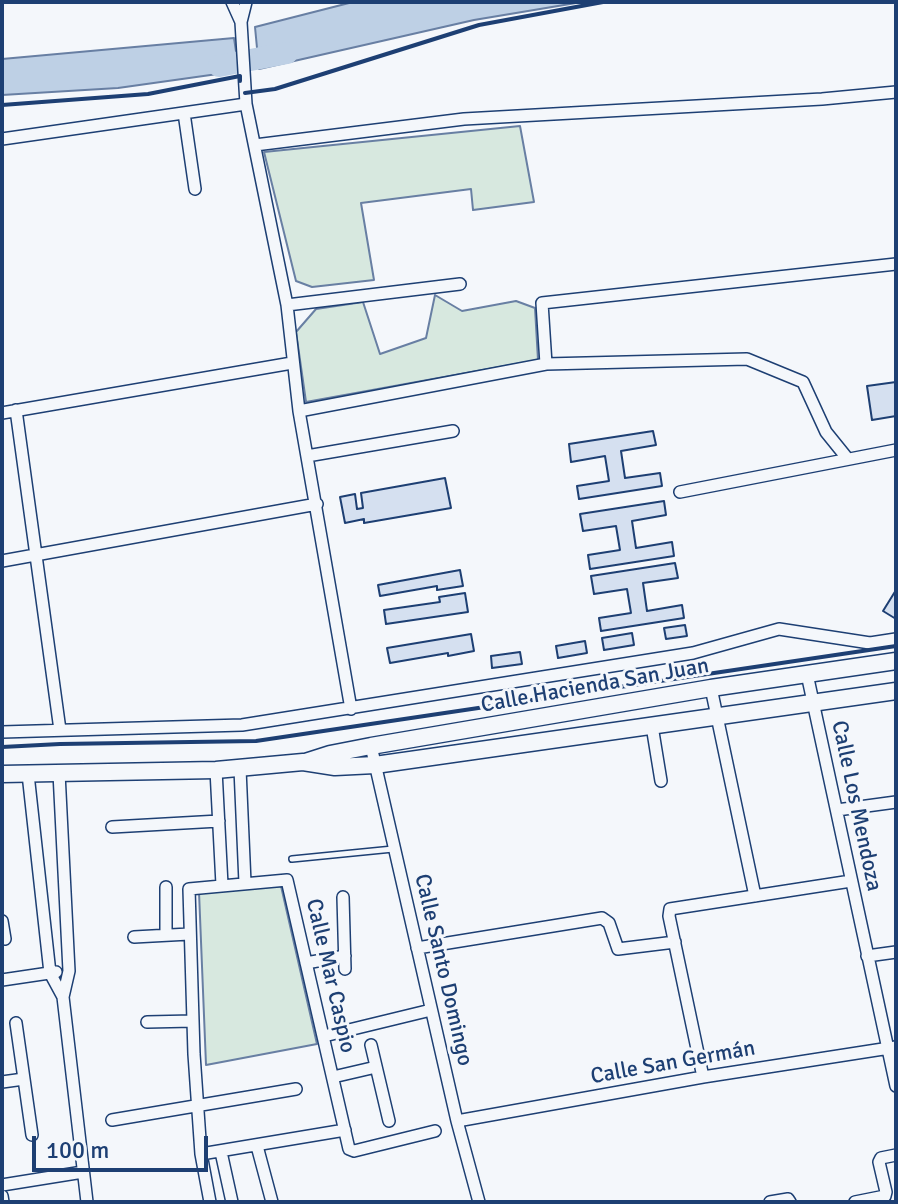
<!DOCTYPE html>
<meta charset="utf-8">
<style>
body{margin:0}
#map{position:relative;width:898px;height:1204px;overflow:hidden;background:#f4f7fb;font-family:Signika,sans-serif}
canvas{display:block}
.frame{position:absolute;inset:0;border:4px solid #1d3f73;pointer-events:none}
.scale{position:absolute;left:32px;top:1136px;width:176px;height:36px;box-sizing:border-box;border:4px solid #1d3f73;border-top:0;padding-left:10px;font-size:24px;line-height:28px;white-space:nowrap;color:#1d3f73;-webkit-text-stroke:6px #f4f7fb;paint-order:stroke}
</style>
<div id="map">
<canvas width="898" height="1204"></canvas>
<div class="frame"></div>
<div class="scale">100 m</div>
</div>
<script>
const ctx = document.querySelector('canvas').getContext('2d');
ctx.lineJoin = 'round';
function fill(path, color) {
  ctx.fillStyle = color;
  ctx.fill(path, 'evenodd');
}
function trace(path, color, width, dash) {
  ctx.strokeStyle = color;
  ctx.lineWidth = width;
  ctx.lineCap = dash ? 'butt' : 'round';
  ctx.setLineDash(dash || []);
  ctx.stroke(path);
}
function drawText(font, color, halo, rows, align = 'center') {
  ctx.font = font + ' Signika,sans-serif';
  ctx.lineWidth = 6;
  ctx.setLineDash([]);
  ctx.textBaseline = 'middle';
  ctx.strokeStyle = halo;
  ctx.fillStyle = color;
  for (const [text, x, y, turn = 0] of rows) {
    ctx.save();
    ctx.translate(x, y);
    ctx.rotate((+turn || 0) * Math.PI / 180);
    ctx.textAlign = isNaN(turn) ? turn : align;
    if (halo) ctx.strokeText(text, 0, 0);
    ctx.fillText(text, 0, 0);
    ctx.restore();
  }
}
const green = new Path2D(`
 M520,126L534,202L473,210L471,189L361,203L374,280L312,287L296,281L264,152Z
 M435,295L462,311L516,301L535,308L538,360L306,402L296,332L316,309L363,302L380,354L426,338Z
 M281,886L317,1044L206,1065L199,892Z`);
fill(green, '#d7e8df');
trace(green, '#687fa3', 2);
const water = new Path2D(`
 M353,2H582L474,20L259,69L255,27Z
 M234,38L239,71L118,88L2,95V59Z`);
fill(water, '#bed0e5');
trace(water, '#687fa3', 2);
trace(new Path2D(`
 M219,66L287,53`), '#bed0e5', 22);
const building = new Path2D(`
 M896,382V416L872,420L867,386Z
 M653,431L656,445L621,451L625,478L660,473L662,486L579,499L577,486L609,481L605,456L571,462L569,444Z
 M445,478L451,508L364,523V519L345,523L340,497L355,494L357,509L363,508L361,493Z
 M664,501L666,515L632,521L636,548L672,542L674,556L590,569L588,555L620,550L616,526L583,531L580,514Z
 M675,563L678,578L643,583L647,611L682,605L684,618L601,631L599,618L631,613L627,589L594,594L591,576Z
 M460,570L463,586L437,590V586L380,596L378,585Z
 M896,590V619L883,611Z
 M465,593L468,612L386,624L384,610L440,602L439,597Z
 M685,625L687,636L666,639L664,628Z
 M632,633L634,645L604,650L602,638Z
 M471,634L474,651L448,656V653L390,663L387,648Z
 M585,641L587,653L558,658L556,646Z
 M520,652L522,664L492,668L491,656Z`);
fill(building, '#d5e0f0');
trace(building, '#1d3f73', 2);
const service = new Path2D(`
 M292,859L393,849`);
const minor = new Path2D(`
 M232,2L241,22
 M246,2L241,22L246,104L287,305L299,411L351,709
 M184,113L195,189
 M2,139L246,104
 M255,145L464,119L822,99L896,92
 M287,305L460,284
 M546,364L542,303L896,264
 M16,410L60,730
 M299,411L546,364L747,359L803,382L826,432L847,458
 M2,413L292,363
 M307,456L453,431
 M680,492L896,450
 M2,561L317,504
 M807,674L896,1086
 M711,688L755,896
 M652,726L661,781
 M2,732L242,725L693,653L779,629L870,643L896,639
 M371,746L457,1121L479,1202
 M240,769L245,883
 M216,770L222,885
 M59,773L69,971L63,997L87,1202
 M28,774L50,973L63,997
 M837,810L896,802
 M112,827L219,821
 M166,887V935
 M343,897L345,969
 M2,921L5,939
 M134,937L189,934
 M417,948L602,918L609,923L618,949L675,942
 M867,956L896,952
 M306,963L345,956
 M2,980L56,972
 M147,1022L193,1021
 M16,1023L32,1135
 M324,1036L431,1010
 M371,1045L389,1121
 M333,1077L376,1067
 M703,1077L669,916L670,909L851,881
 M2,1082L24,1079
 M112,1120L296,1089
 M457,1121L703,1077L896,1047
 M257,1146L272,1202
 M221,1152L232,1202
 M201,1154L345,1130
 M2,1185L83,1172
 M2,1196L3,1202
 M210,1202L201,1154L194,1054L189,889L287,880L349,1149L354,1151L435,1131
 M770,1202L788,1199L790,1202
 M855,1202L885,1196L886,1192L879,1162L881,1158L896,1155`);
const secondary = new Path2D(`
 M305,762L330,754L371,746L711,688L896,661
 M2,774L216,770L303,762L335,767L375,765L896,691`);
trace(service, '#1d3f73', 8);
trace(minor, '#1d3f73', 14);
trace(secondary, '#1d3f73', 19);
trace(service, '#f4f7fb', 5);
trace(minor, '#f4f7fb', 11);
trace(secondary, '#f4f7fb', 16);
trace(new Path2D(`
 M245,93L275,89L479,25L603,2
 M2,105L148,94L240,76V81
 M2,747L60,744L256,741L896,646`), '#1d3f73', 4);
drawText('22px', '#1d3f73', '#f4f7fb', [
 ["Calle Hacienda San Juan",595,686,-10],
 ["Calle Los Mendoza",856,806,78],
 ["Calle Santo Domingo",443,970,77],
 ["Calle Mar Caspio",330,976,77],
 ["Calle San Germán",673,1063,-10]
]);
</script>
